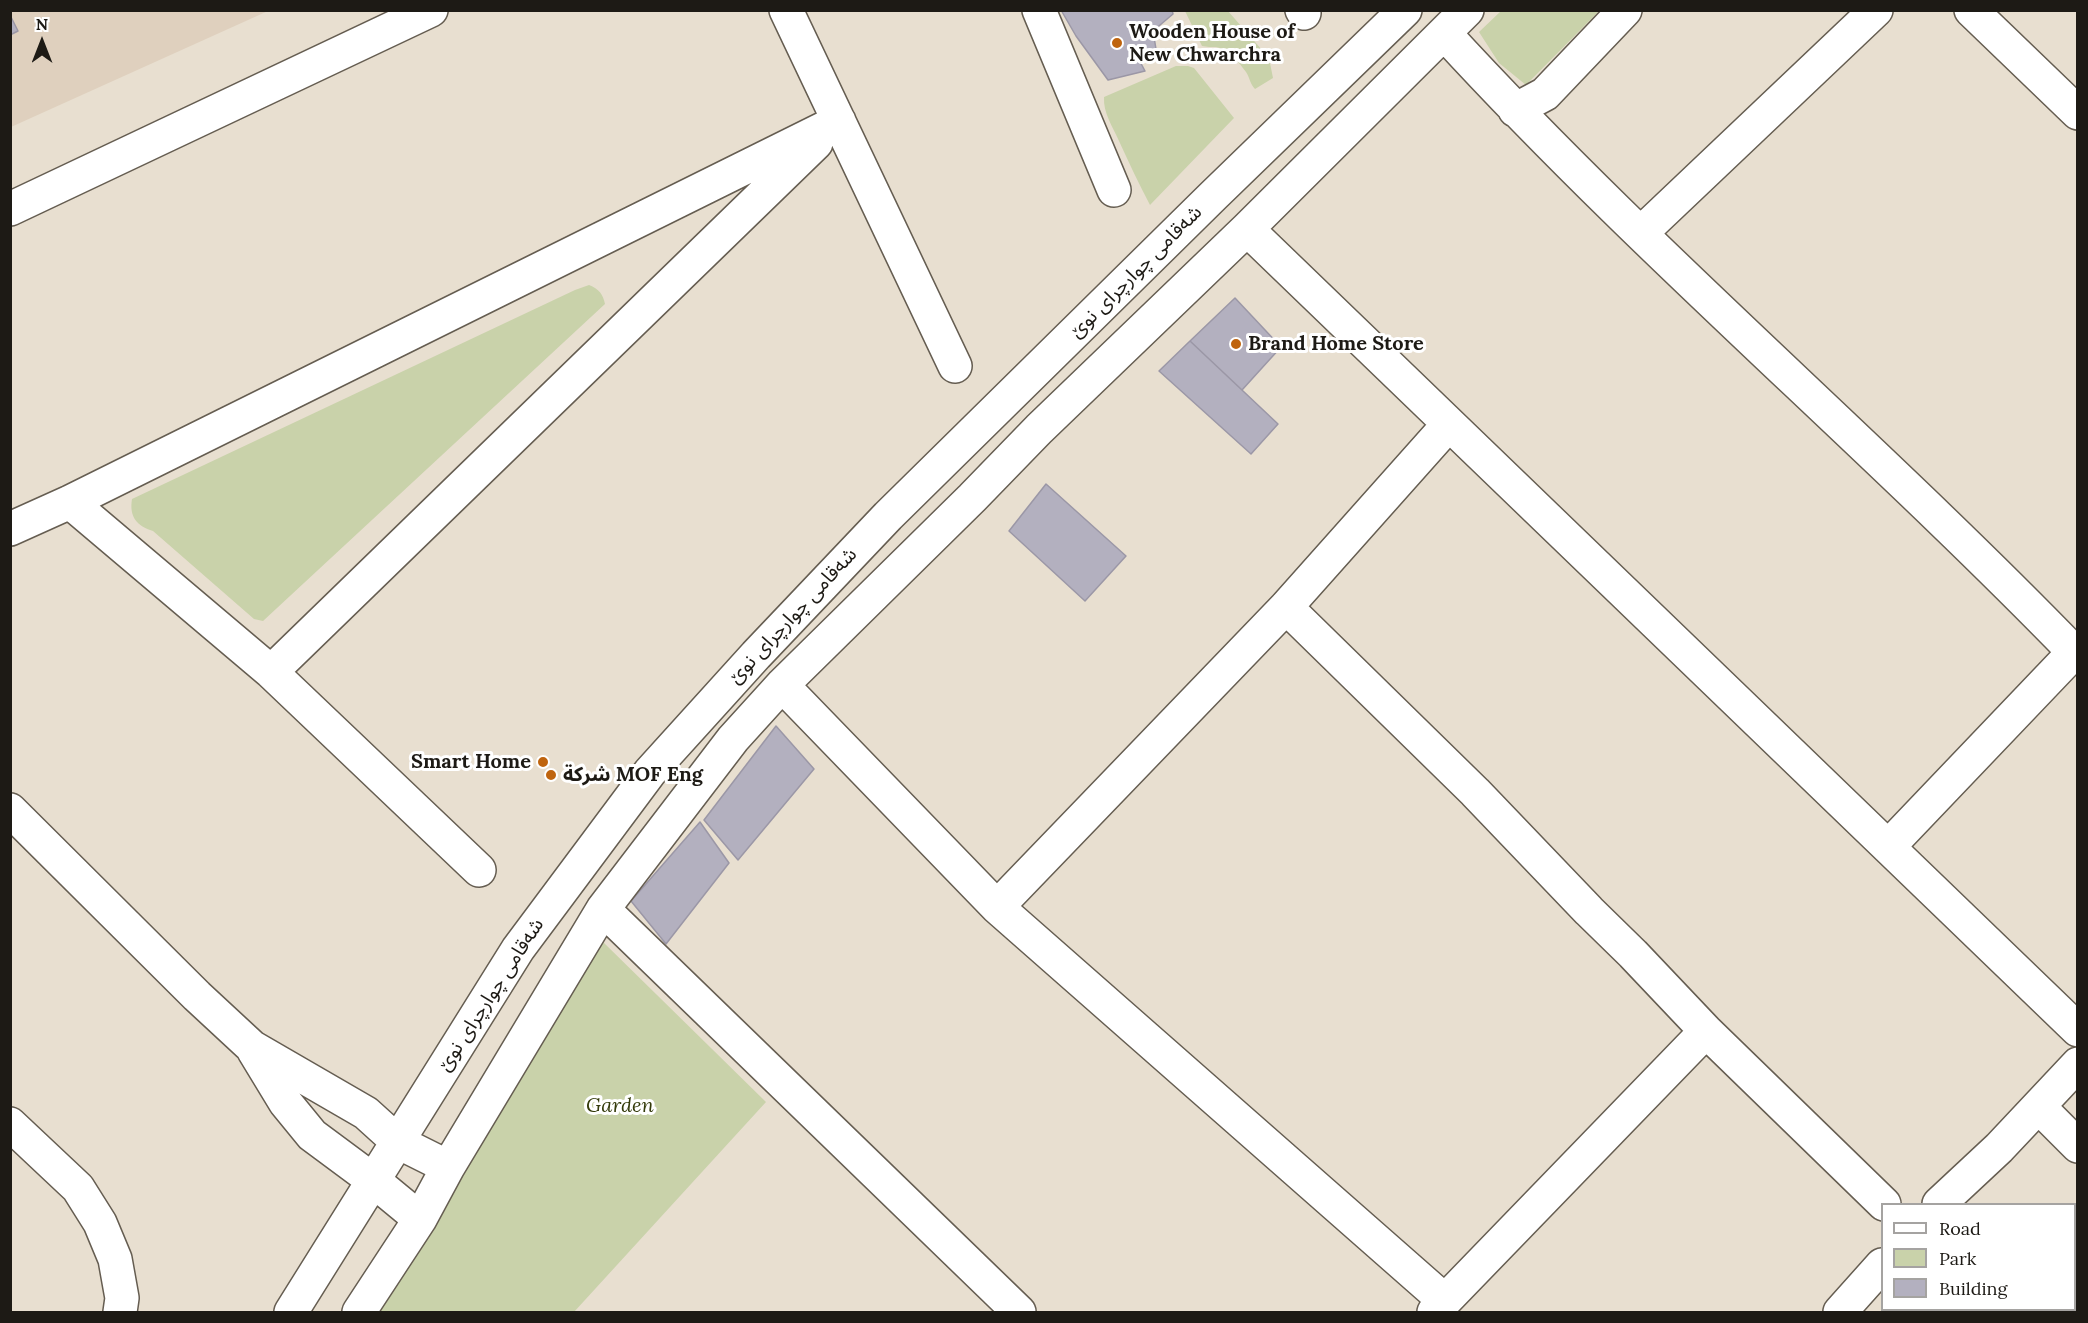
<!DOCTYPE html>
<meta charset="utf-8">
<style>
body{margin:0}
#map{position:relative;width:2088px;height:1323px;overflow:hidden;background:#e8dfd0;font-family:Lora,serif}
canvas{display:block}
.frame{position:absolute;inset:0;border:12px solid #1d1a15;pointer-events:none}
.legend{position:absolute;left:1881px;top:1203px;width:195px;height:108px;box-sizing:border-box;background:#fff;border:2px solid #a5a3a1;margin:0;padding:8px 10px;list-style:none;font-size:18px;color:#1d1a15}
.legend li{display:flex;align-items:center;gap:12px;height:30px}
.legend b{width:30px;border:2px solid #a5a3a1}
.north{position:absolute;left:12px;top:12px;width:60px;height:60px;-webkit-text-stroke:4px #fff;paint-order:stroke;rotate:0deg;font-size:16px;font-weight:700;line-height:24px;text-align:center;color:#1d1a15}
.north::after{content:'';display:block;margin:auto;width:21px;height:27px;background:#1d1a15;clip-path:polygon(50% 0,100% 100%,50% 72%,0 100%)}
</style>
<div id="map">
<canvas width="2088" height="1323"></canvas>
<div class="frame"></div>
<ul class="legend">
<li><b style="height:8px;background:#fff"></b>Road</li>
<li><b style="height:16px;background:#c9d2aa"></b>Park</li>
<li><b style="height:16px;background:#b3b0bf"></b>Building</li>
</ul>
<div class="north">N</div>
</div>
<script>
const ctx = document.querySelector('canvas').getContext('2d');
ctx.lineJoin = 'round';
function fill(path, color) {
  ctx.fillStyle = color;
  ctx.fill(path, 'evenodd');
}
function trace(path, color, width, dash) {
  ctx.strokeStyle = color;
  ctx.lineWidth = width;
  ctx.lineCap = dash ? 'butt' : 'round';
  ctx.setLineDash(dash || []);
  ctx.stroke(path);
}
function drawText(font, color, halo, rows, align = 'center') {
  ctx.font = font + ' Lora,"Noto Sans Arabic",serif';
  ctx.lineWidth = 6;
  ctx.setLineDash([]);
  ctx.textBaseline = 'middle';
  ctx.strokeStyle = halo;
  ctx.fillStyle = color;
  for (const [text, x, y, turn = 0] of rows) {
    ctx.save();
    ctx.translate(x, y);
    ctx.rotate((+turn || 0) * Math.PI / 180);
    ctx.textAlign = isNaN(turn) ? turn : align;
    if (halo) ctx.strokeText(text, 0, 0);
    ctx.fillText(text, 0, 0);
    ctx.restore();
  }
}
fill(new Path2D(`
 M11,10L268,11L11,127Z`), '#dfd0be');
fill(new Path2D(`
 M1185,11H1228L1269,58L1273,78L1255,89C1250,84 1250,78 1246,72C1239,63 1229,49 1216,47C1211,47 1207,47 1202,46Z
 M1501,11H1599L1526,85L1499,63L1479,32Z
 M1176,66H1188L1194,68L1234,118L1150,205C1139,184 1129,163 1119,141C1113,127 1103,113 1104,97Z
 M589,285C599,289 603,294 605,304L263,621L254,619L153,531C137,526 129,517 132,499L575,290Z
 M602,941L766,1102L574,1312H365Z`), '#c9d2aa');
const building = new Path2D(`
 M1061,10H1172L1173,14L1153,31L1156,49L1137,56L1145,71L1108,80L1076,36Z
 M10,15L18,31L10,35Z
 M1235,298L1281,347L1242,390L1190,341Z
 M1190,341L1278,424L1251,454L1159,371Z
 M1046,484L1126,556L1085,601L1009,531Z
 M776,726L814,769L738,860L704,820Z
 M700,822L729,863L666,944L631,901Z`);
fill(building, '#b3b0bf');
trace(building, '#9b97a6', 1.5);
const minor = new Path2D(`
 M786,10L955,366
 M1039,10L1114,190
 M1302,10L1304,13
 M1971,10L2078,113
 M1444,33C1643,250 1869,441 2074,652
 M1515,110L1545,94L1625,10
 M10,209L431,10
 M1247,229L2078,1030
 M1641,233L1876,10
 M70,502L271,672L479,870
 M10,529L70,502L839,121
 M1286,607L1475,792L1589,911L1633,954L1706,1031L1884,1204
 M271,672L816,143
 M782,685L997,907L1445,1301
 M10,810L197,996L252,1047L366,1113L398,1142L448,1167
 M1888,847L2078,648
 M997,907L1286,607L1449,424
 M603,909L1019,1312
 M254,1051L285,1102L312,1135L374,1181L420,1219
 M2039,1107L2078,1146
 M10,1124L78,1188L100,1223L115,1259L122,1298L120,1312
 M1939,1204L1999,1148L2078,1064
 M291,1312L518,949L650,772L756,655L888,516L1213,196L1405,10
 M359,1312L420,1219L448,1167L603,909L733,739L782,685L972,498L1039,429L1247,229L1467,10
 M1434,1312L1706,1031
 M1840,1312L1882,1265`);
trace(minor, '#655d51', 36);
trace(minor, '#fff', 33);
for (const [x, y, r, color] of [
 [1117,43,6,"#bf640e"],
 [1236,344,6,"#bf640e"],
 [543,762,6,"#bf640e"],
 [551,775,6,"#bf640e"]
]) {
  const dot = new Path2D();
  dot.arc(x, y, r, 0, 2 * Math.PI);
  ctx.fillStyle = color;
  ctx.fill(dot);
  trace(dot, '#fff', 2);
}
drawText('bold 20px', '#1d1a15', '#fff', [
 ["Wooden House of",1129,32],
 ["New Chwarchra",1129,55],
 ["Brand Home Store",1248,344],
 ["Smart Home",531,762,"right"],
 ["شركة MOF Eng",563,775]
], 'left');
drawText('20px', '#1d1a15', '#fff', [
 ["شەقامی چوارچرای نوێ",1136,272,-45],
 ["شەقامی چوارچرای نوێ",793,616,-47],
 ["شەقامی چوارچرای نوێ",491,995,-57]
]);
drawText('italic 20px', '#333a0a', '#fff', [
 ["Garden",620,1106]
]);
</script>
